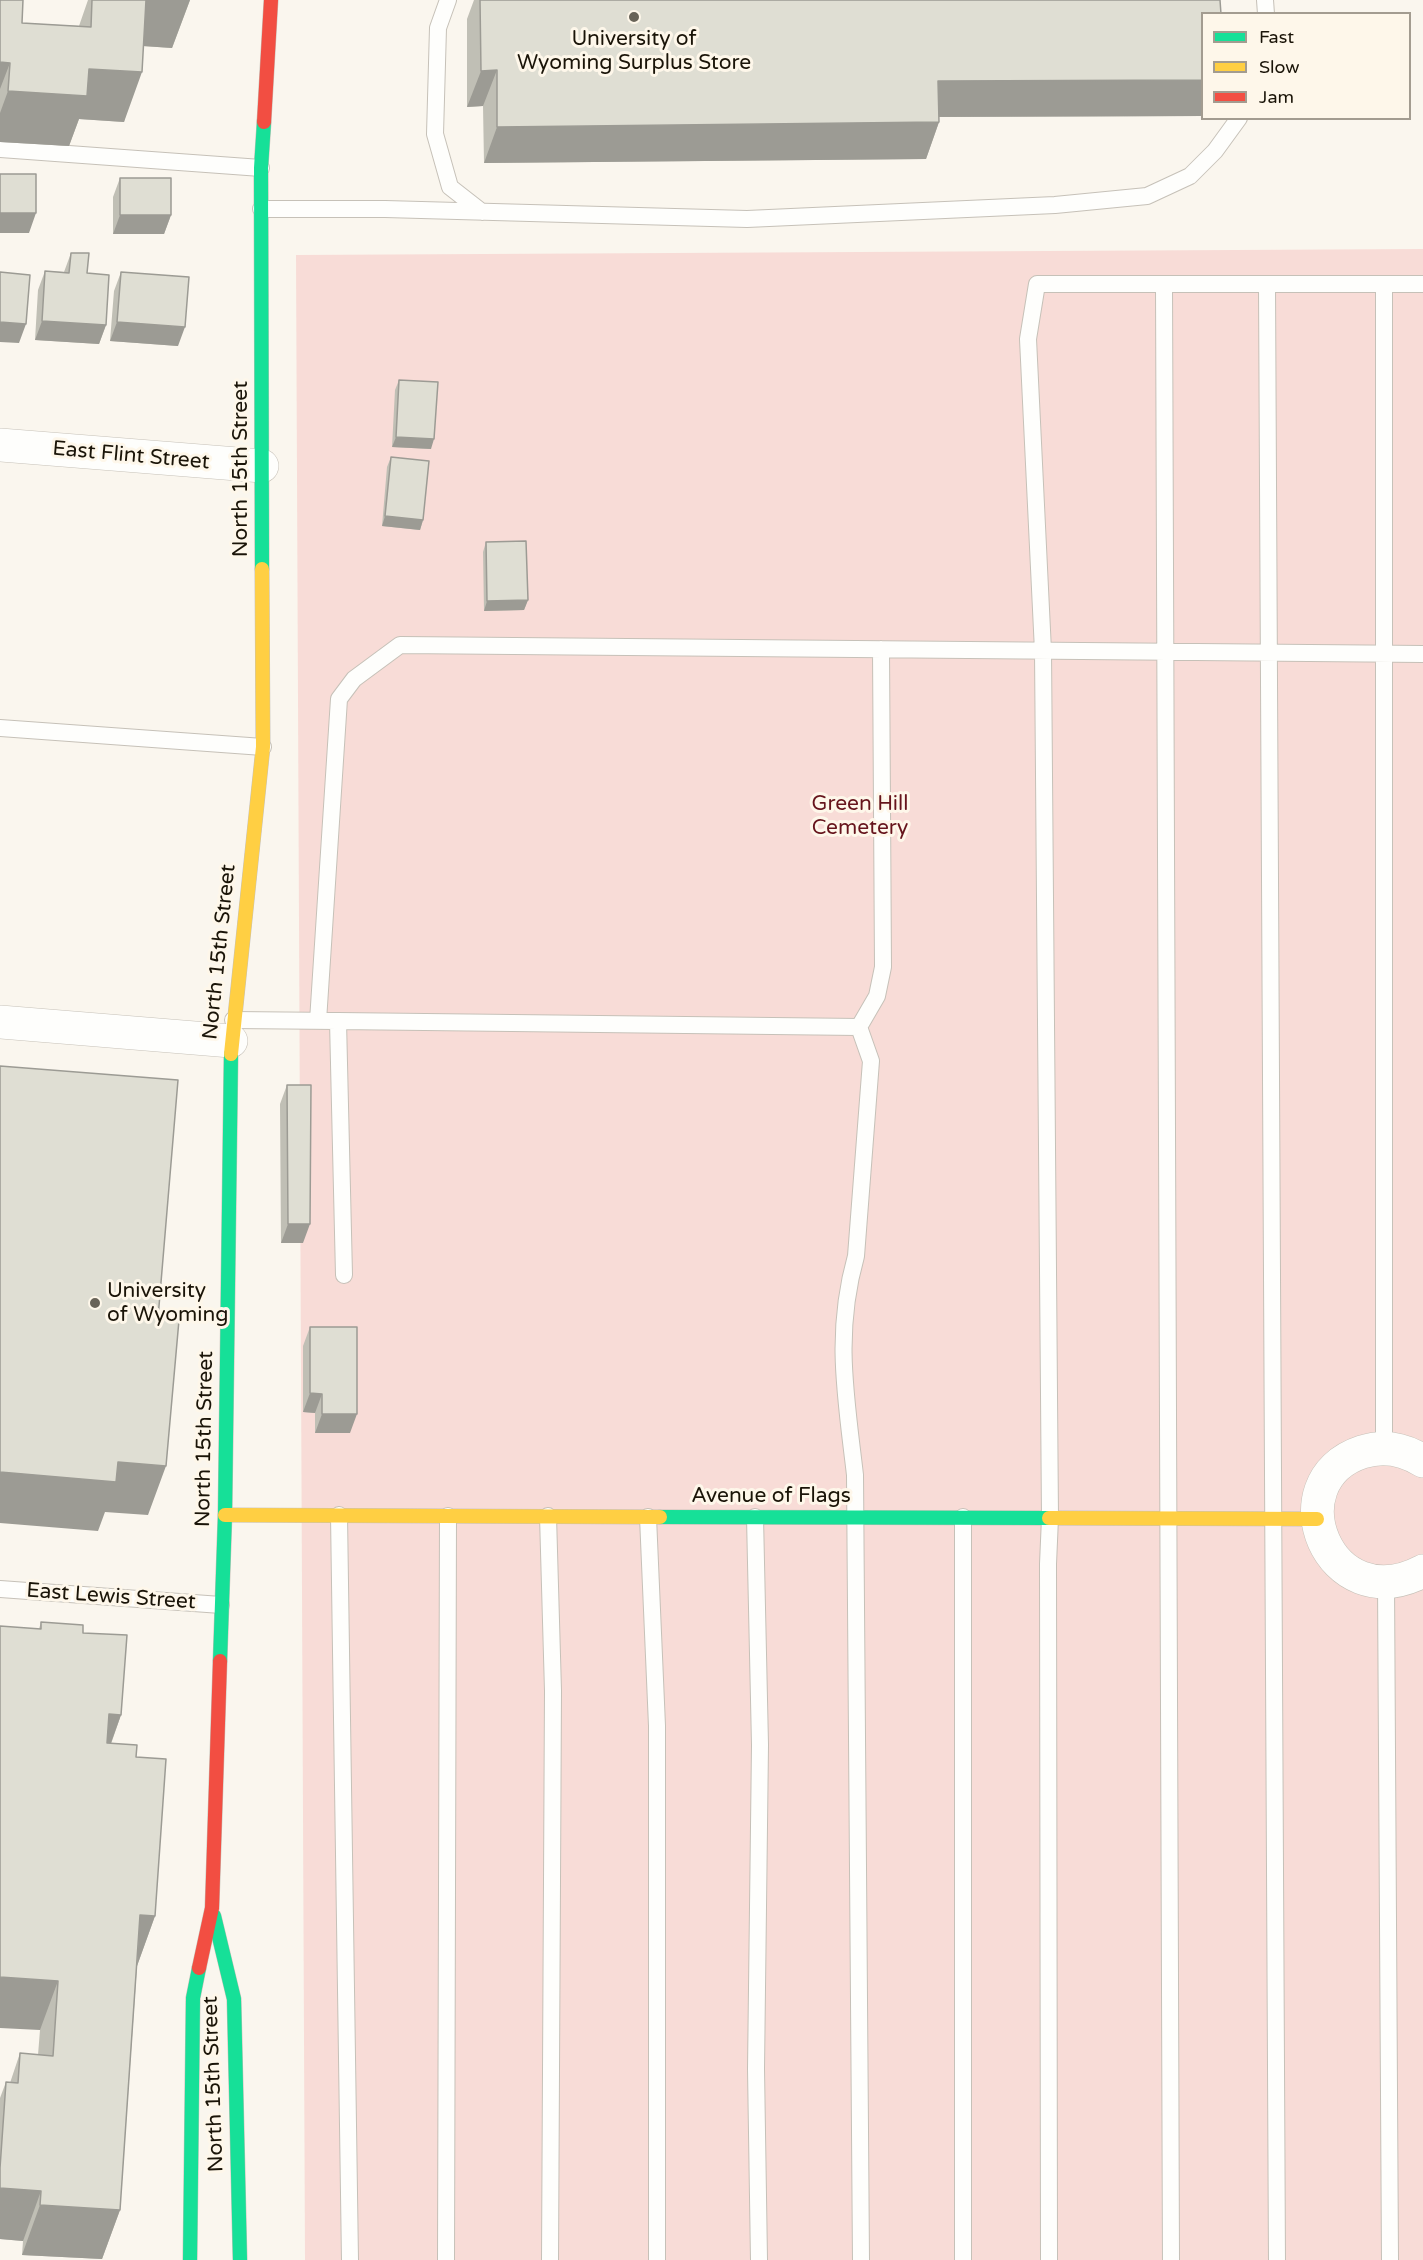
<!DOCTYPE html>
<style>
body{margin:0}
#map{position:relative;width:1423px;height:2260px;overflow:hidden;background:#faf6ee;font-family:"Varela Round",sans-serif}
canvas{display:block}
.legend{position:absolute;left:1201px;top:12px;width:210px;height:108px;box-sizing:border-box;background:#fef7ea;border:2px solid #a39c90;margin:0;padding:8px 10px;list-style:none;font-size:18px;color:#1a1408}
.legend li{display:flex;align-items:center;gap:12px;height:30px}
.legend b{width:30px;border:2px solid #a39c90}
</style>
<div id="map">
<canvas width="1423" height="2260"></canvas>
<ul class="legend">
<li><b style="height:8px;background:#16e098"></b>Fast</li>
<li><b style="height:8px;background:#ffcf43"></b>Slow</li>
<li><b style="height:8px;background:#f24e42"></b>Jam</li>
</ul>
</div>
<script>
const ctx = document.querySelector('canvas').getContext('2d');
ctx.lineJoin = 'round';
function fill(path, color) {
  ctx.fillStyle = color;
  ctx.fill(path, 'evenodd');
}
function trace(path, color, width, dash) {
  ctx.strokeStyle = color;
  ctx.lineWidth = width;
  ctx.lineCap = dash ? 'butt' : 'round';
  ctx.setLineDash(dash || []);
  ctx.stroke(path);
}
function drawText(font, color, halo, rows, align = 'center') {
  ctx.font = font + ' "Varela Round",sans-serif';
  ctx.lineWidth = 6;
  ctx.setLineDash([]);
  ctx.textBaseline = 'middle';
  ctx.strokeStyle = halo;
  ctx.fillStyle = color;
  for (const [text, x, y, turn = 0] of rows) {
    ctx.save();
    ctx.translate(x, y);
    ctx.rotate((+turn || 0) * Math.PI / 180);
    ctx.textAlign = isNaN(turn) ? turn : align;
    if (halo) ctx.strokeText(text, 0, 0);
    ctx.fillText(text, 0, 0);
    ctx.restore();
  }
}
fill(new Path2D(`
 M1423,249V2260H305L296,255Z`), '#f8dcd7');
const lane = new Path2D(`
 M448,0L438,28L435,134L450,187L482,212
 M1265,0L1266,14
 M0,149L261,168
 M261,209H385L747,219L1055,205L1147,196L1190,176L1215,151L1239,118
 M1384,284V1449
 M1164,285L1171,2260
 M1267,285L1277,2260
 M0,728L263,747
 M233,1020L338,1021L344,1275
 M318,1021L339,699L354,679L400,645L1423,654
 M338,1021L859,1027
 M339,1515L350,2260
 M548,1516L553,1691L550,2260
 M648,1517L657,1726V2260
 M755,1517L760,1745L756,2069L759,2260
 M963,1517V2260
 M1386,1583L1390,2260
 M0,1589L221,1605
 M446,2260L448,1516
 M861,2260L855,1475C846,1397 834,1334 856,1256L871,1061L859,1027L877,996L883,967L881,649
 M1049,2260L1048,1564L1050,1518L1043,651L1028,339L1037,284H1423`);
const street = new Path2D(`
 M0,445L262,466
 M0,1022L231,1041
 M1423,1461C1404,1449 1384,1445 1362,1452C1274,1481 1328,1621 1423,1571`);
const fast = new Path2D(`
 M262,569L261,168L264,122
 M660,1517L1049,1518
 M220,1661L225,1515L231,1054
 M214,1916L234,1999L240,2260
 M190,2260L193,1998L199,1968`);
const slow = new Path2D(`
 M231,1054L263,747L262,569
 M225,1515L660,1517
 M1049,1518L1317,1519`);
const jam = new Path2D(`
 M264,122L271,0
 M199,1968L212,1908L220,1661`);
trace(lane, '#c6c1b8', 18);
trace(street, '#c6c1b8', 34);
trace(fast, '#c6c1b8', 15);
trace(slow, '#c6c1b8', 15);
trace(jam, '#c6c1b8', 15);
trace(lane, '#fefefc', 16);
trace(street, '#fefefc', 33);
trace(fast, '#16e098', 14);
trace(slow, '#ffcf43', 14);
trace(jam, '#f24e42', 14);
fill(new Path2D(`
 M0,0L22,23L79,26L88,0H190L172,48L143,46L124,122L79,119L69,146L0,142Z
 M474,0H1220L1203,14V116L939,117V122L926,159L484,163L483,106L467,107V19Z
 M120,178L171,215L164,234H113V197Z
 M71,253L87,273L106,325L99,344L35,340L38,290L45,271L64,272Z
 M121,272L178,346L110,341L114,291Z
 M399,380L431,449L392,447L395,390Z
 M391,457L423,520L420,530L382,526L387,467Z
 M486,542L528,600L524,610L484,611L483,552Z
 M287,1085L303,1243H281L280,1104Z
 M310,1327L350,1433H315V1413L303,1412V1346Z
 M41,1622L83,1633L121,1715L111,1744L136,1757L155,1916L137,1966L120,2210L102,2259L22,2255L23,2241L0,2239V2098L6,2082L10,2083L20,2053L38,2055L40,2030L39,1629Z`), '#c0bfb5');
fill(new Path2D(`
 M145,0H190L172,48L128,45Z
 M0,62L10,63L0,89Z
 M89,69L142,72L124,122L79,119L69,146L0,142V113L8,91Z
 M497,70L483,106L467,107L481,71Z
 M1203,80V116L925,117L938,81Z
 M939,122L926,159L484,163L497,127Z
 M0,213H36L29,233H0Z
 M120,215H171L164,234H113Z
 M42,321L106,325L99,344L35,340Z
 M0,322L26,324L19,343L0,342Z
 M117,322L185,327L178,346L110,341Z
 M396,437L434,439L431,449L392,447Z
 M385,516L423,520L420,530L382,526Z
 M528,600L524,610L484,611L487,601Z
 M288,1224H310L303,1243H281Z
 M310,1393L322,1394L315,1413L303,1412Z
 M322,1414H357L350,1433H315Z
 M118,1462L166,1466L148,1515L105,1512L98,1531L0,1523V1472Z
 M109,1714L121,1715L103,1765Z
 M140,1915L155,1916L137,1966Z
 M0,1977L58,1981L40,2030L0,2028Z
 M0,2188L41,2191L23,2241L0,2239Z
 M40,2205L120,2210L102,2259L22,2255Z`), '#9c9b94');
const building = new Path2D(`
 M0,0H23L22,23L91,27L92,0H146L142,72L89,69L87,96L8,91L10,63L0,62Z
 M480,0H1220L1221,14H1203V80L938,81L939,122L497,127V70L481,71Z
 M0,174H36V213H0Z
 M120,178H171V215H120Z
 M71,253H89L87,273L109,275L106,325L42,321L45,271L69,273Z
 M0,272L30,275L26,324L0,322Z
 M121,272L189,277L185,327L117,322Z
 M399,380L438,382L434,439L396,437Z
 M391,457L429,461L423,520L385,516Z
 M526,541L528,600L487,601L486,542Z
 M0,1066L178,1080L158,1318L179,1320L166,1466L118,1462L116,1482L0,1472Z
 M287,1085H311L310,1224H288Z
 M310,1327H357V1414H322V1394L310,1393Z
 M41,1622L83,1625V1633L127,1635L121,1715L109,1714L107,1743L137,1745L136,1757L166,1759L155,1916L140,1915L120,2210L40,2205L41,2191L0,2188V2168L6,2082L18,2083L20,2053L53,2056L58,1981L0,1977V1626L41,1629Z`);
fill(building, '#dfded3');
trace(building, '#9c9b94', 1.5);
for (const [x, y, r, color] of [
 [634,17,6,"#686358"],
 [95,1303,6,"#686358"]
]) {
  const dot = new Path2D();
  dot.arc(x, y, r, 0, 2 * Math.PI);
  ctx.fillStyle = color;
  ctx.fill(dot);
  trace(dot, '#fef7ea', 2);
}
drawText('21px', '#1a1408', '#fef7ea', [
 ["University of",634,39],
 ["Wyoming Surplus Store",634,63],
 ["University",107,1291,"left"],
 ["of Wyoming",107,1315,"left"]
]);
drawText('21px', '#1a1408', '#fef7ea', [
 ["East Flint Street",131,456,5],
 ["North 15th Street",241,469,-90],
 ["North 15th Street",220,952,-84],
 ["North 15th Street",205,1439,-89],
 ["Avenue of Flags",771,1496],
 ["East Lewis Street",111,1597,4],
 ["North 15th Street",214,2084,-92]
]);
drawText('21px', '#66141c', '#fef7ea', [
 ["Green Hill",860,804],
 ["Cemetery",860,828]
]);
</script>
